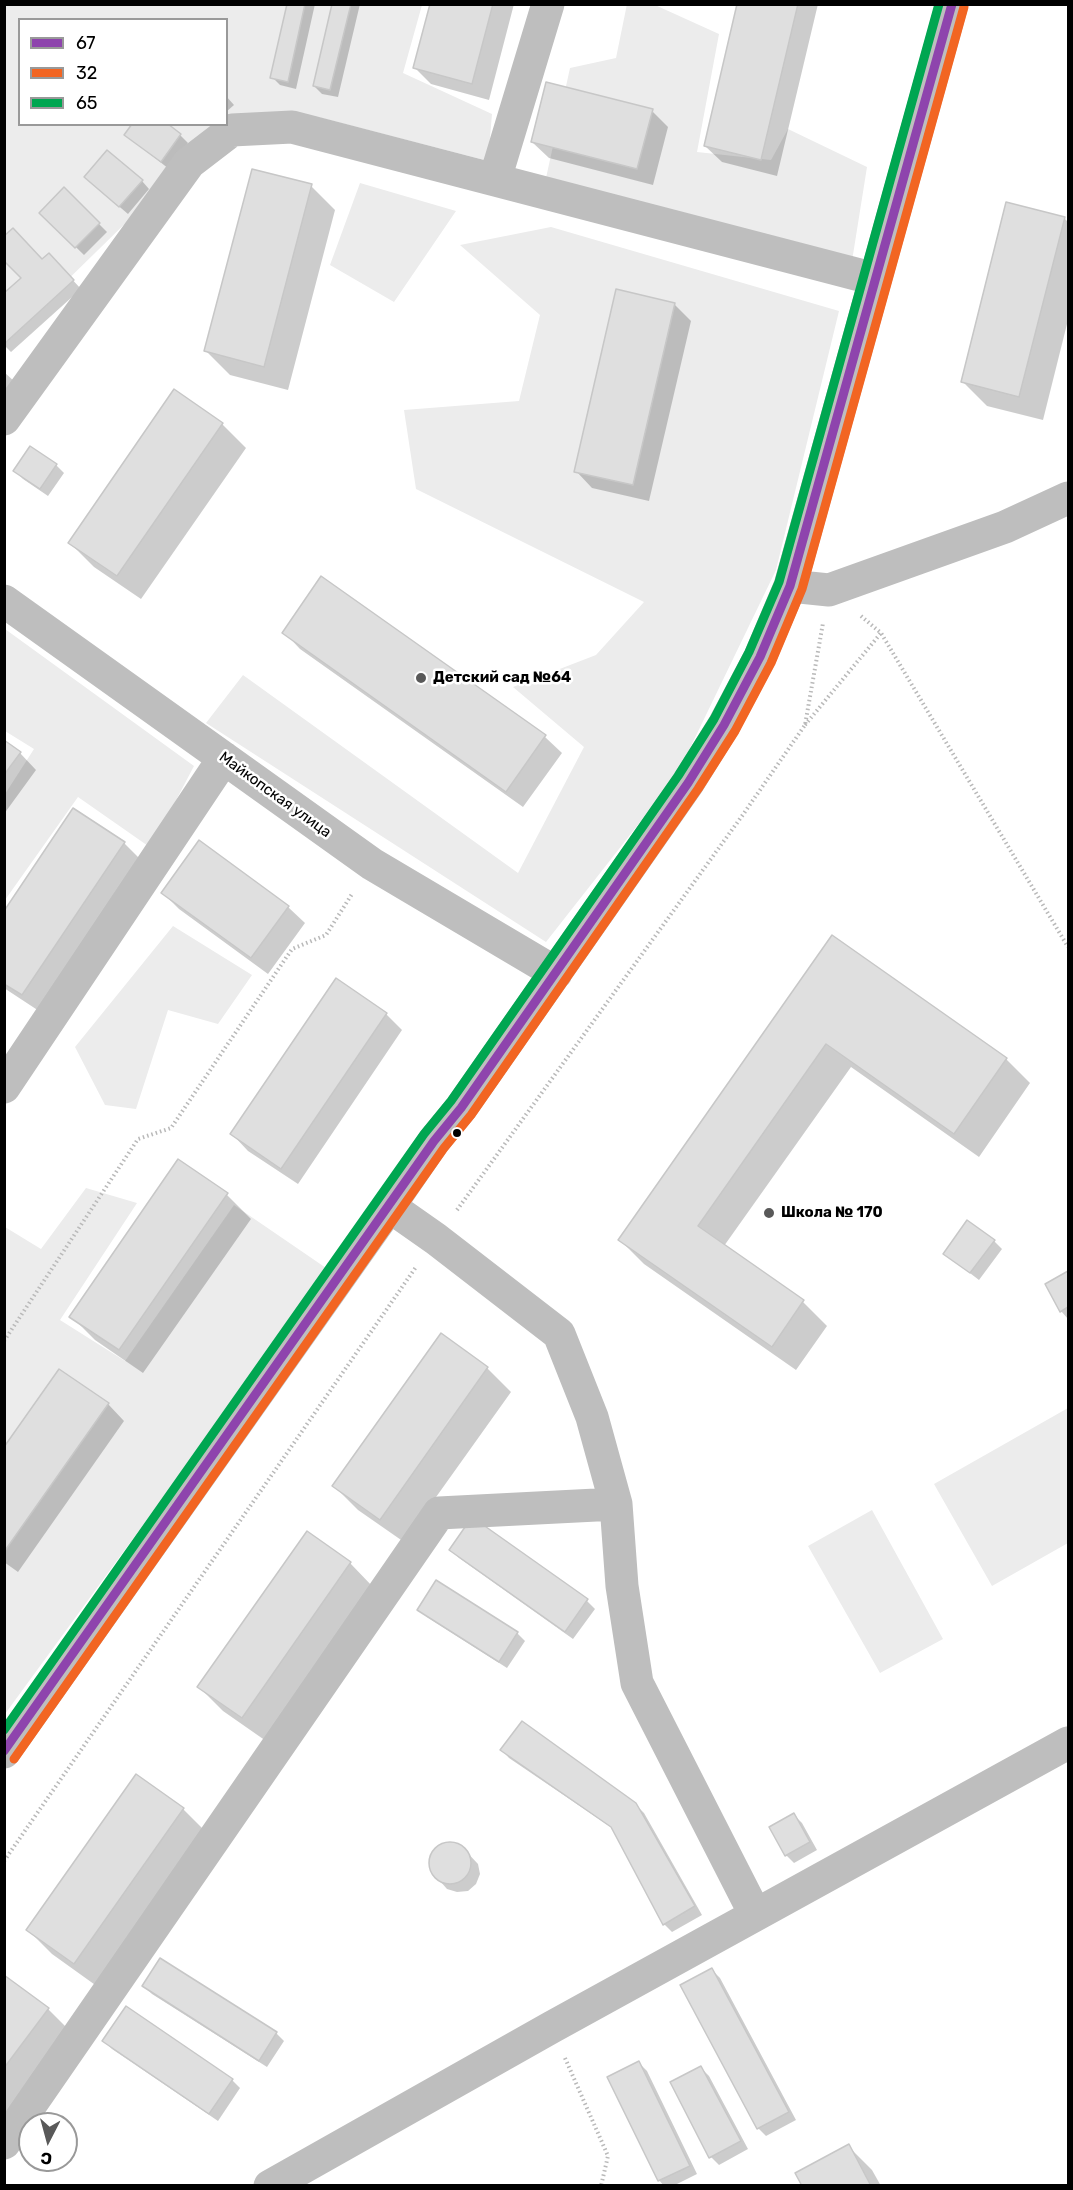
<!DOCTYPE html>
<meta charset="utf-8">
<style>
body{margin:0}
#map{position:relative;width:1073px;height:2190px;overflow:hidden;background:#fff;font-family:Rubik,sans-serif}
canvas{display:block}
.frame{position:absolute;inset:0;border:6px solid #000;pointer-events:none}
.legend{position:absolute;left:18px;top:18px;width:210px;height:108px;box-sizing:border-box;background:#fff;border:2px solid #999;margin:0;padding:8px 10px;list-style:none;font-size:18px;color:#000}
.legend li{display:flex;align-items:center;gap:12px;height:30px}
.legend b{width:30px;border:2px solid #999}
.north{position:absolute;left:18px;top:2112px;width:60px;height:60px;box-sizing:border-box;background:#fff;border:2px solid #999;border-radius:50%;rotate:186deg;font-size:16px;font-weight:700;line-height:24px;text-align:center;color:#000}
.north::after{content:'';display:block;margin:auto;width:21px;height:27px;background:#595959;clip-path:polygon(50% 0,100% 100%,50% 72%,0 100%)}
</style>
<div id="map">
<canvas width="1073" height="2190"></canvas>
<div class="frame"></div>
<ul class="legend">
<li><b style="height:8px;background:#8e44ad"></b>67</li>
<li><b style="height:8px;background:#f26522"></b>32</li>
<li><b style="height:8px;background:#00a651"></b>65</li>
</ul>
<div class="north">С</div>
</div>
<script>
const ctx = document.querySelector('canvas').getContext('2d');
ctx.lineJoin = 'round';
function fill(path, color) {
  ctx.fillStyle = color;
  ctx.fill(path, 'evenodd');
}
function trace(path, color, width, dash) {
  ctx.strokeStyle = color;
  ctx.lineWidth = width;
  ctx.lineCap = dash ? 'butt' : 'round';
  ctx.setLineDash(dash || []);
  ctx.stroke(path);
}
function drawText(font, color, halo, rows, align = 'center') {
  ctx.font = font + ' Rubik,sans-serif';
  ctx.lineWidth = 5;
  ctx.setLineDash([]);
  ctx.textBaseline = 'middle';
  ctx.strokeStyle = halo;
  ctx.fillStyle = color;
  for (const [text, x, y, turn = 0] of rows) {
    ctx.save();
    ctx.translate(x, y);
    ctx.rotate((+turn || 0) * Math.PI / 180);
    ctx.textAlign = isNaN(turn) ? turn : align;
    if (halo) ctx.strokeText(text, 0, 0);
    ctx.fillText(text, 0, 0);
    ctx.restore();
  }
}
fill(new Path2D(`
 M627,4L655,5L719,34L697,152L771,160L788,129L867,167L852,261L546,178L570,68L616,58Z
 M5,5H422L403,73L492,114L488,161L318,117L239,118L141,208L5,341ZM20,20H226V124H20Z
 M360,183L456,211L394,302L330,265Z
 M551,227L839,311L776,570L677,775L546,942L206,723L243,675L518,873L584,747L513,687L596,655L644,602L416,489L404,410L519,401L540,315L460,245Z
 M5,629L194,766L151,848L78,797L5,900V794L34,749L5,731Z
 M173,926L252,975L218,1024L168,1010L136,1109L105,1105L75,1047Z
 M86,1188L137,1203L60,1320L125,1361L234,1205L329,1270L5,1714V1227L41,1249Z
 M1068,1408V1543L992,1586L934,1484Z
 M872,1510L943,1639L880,1673L808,1546Z`), '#ececec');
fill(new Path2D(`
 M289,4H315L296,89L280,85L272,77Z
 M334,4H360L338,97L322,94L314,86Z
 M431,4H514L489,100L431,84L415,68Z
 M739,4H818L777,176L722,162L705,146Z
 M226,96L234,105L226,112Z
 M652,111L668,127L653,185L549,158L532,142Z
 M126,135H180L188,143L169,169Z
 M142,181L149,189L128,214L94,185Z
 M311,186L335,210L288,390L230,375L206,351Z
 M64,189L107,232L84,255L41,213Z
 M1064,218L1068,222V320L1043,420L987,406L963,382Z
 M42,261L57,263L81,289L11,352L4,345V295Z
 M674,304L691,321L649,501L592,488L576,471Z
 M4,372L15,382L4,396Z
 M222,424L246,448L141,599L94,567L70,543Z
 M56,465L64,473L48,496L23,479L15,471Z
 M322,578L545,737L562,753L523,807L300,649L284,632Z
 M4,742L20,753L36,770L4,814Z
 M124,843L140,859L39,1011L4,988V913Z
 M163,893L288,907L305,923L268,974L179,909Z
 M833,937L1006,1059L1030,1083L979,1157L851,1067L724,1246L803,1302L827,1326L796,1370L644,1264L620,1240Z
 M386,1014L402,1030L298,1184L248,1151L232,1134Z
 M227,1195L251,1219L143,1373L95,1340L71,1316Z
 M994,1241L1002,1249L979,1280L945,1254Z
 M1068,1273V1319L1061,1311L1047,1285Z
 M487,1368L511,1392L404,1542L358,1510L334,1486Z
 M108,1404L124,1421L18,1572L4,1562V1449Z
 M473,1519L587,1601L595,1609L573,1639L459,1558L451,1550Z
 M307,1533L350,1563L374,1588L266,1741L223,1711L199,1687Z
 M419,1609L517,1633L525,1641L507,1668L427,1617Z
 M502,1750L635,1804L644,1813L702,1915L672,1932L664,1924L615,1830L509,1758Z
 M183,1809L207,1833L98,1987L52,1954L28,1930Z
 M794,1815L802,1823L817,1850L794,1863L786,1855Z
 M452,1843L462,1847L478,1864L480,1874L476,1884L468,1891L457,1892L447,1889L432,1872L430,1861L434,1851L442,1845Z
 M712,1970L720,1978L796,2120L766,2136L758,2128L682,1986Z
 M4,1977L48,2009L72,2033L4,2125Z
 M144,1986L276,2033L284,2041L267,2067L152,1994Z
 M126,2008L232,2080L240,2088L218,2121L112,2049L104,2041Z
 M639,2063L647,2071L697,2174L673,2186H664L659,2180Z
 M701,2068L709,2076L748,2149L719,2165L711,2157Z
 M848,2146L872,2170L881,2186H804Z`), '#0003');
const building = new Path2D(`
 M287,4H305L288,82L270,78Z
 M332,4H351L330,90L313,86Z
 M430,4H493L472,84L413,68Z
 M737,4H798L761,160L704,146Z
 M546,82L653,109L637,169L531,142Z
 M132,124H168L181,134L161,162L124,135Z
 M107,150L143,180L119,207L84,177Z
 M252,169L312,184L264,367L204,351Z
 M64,187L100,223L75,248L39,213Z
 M1006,202L1065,217L1019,397L961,382Z
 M13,228L42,259L49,253L74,280L4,344V293L21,278L4,261V236Z
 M616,289L675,303L633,485L574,472Z
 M174,389L223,423L117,576L68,543Z
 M30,446L57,464L40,489L13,471Z
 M321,576L546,735L506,792L282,633Z
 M4,740L21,752L4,775Z
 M73,808L125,842L22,995L4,984V911Z
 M199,840L289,906L251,958L161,893Z
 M832,935L1007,1058L954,1134L826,1044L698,1226L804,1300L772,1347L618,1240Z
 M336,978L387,1013L281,1169L230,1134Z
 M178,1159L228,1193L119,1350L69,1317Z
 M967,1220L995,1240L970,1273L943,1254Z
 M1068,1271V1307L1060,1312L1045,1284Z
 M441,1333L488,1367L380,1520L332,1486Z
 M59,1369L109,1403L4,1552V1447Z
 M472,1517L588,1599L565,1632L449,1550Z
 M307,1531L351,1562L242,1718L197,1687Z
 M436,1580L518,1632L499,1662L417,1610Z
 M522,1721L636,1803L695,1906L663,1925L611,1827L500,1750Z
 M136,1774L184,1808L74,1964L26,1930Z
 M794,1813L810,1842L785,1856L769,1827Z
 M429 1863a21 21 0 1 1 42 0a21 21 0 1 1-42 0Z
 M160,1958L277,2032L259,2061L142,1986Z
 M712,1968L789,2112L757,2129L680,1985Z
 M4,1975L49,2008L4,2068Z
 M126,2006L233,2079L209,2114L102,2041Z
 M639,2061L690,2166L658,2181L607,2077Z
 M701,2066L741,2141L709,2158L670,2082Z
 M849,2144L871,2186H802L795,2173Z`);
fill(building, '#dfdfdf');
trace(building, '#c7c7c7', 1.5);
trace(new Path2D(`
 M861,616L881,633L1068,947
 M805,725L881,633
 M457,1210L742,816L805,725L823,623
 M4,1341L138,1139L171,1128L292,949L326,935L352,894
 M4,1861L416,1267
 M565,2058L608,2156L601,2186`), '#b9b9b9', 4, [1.5, 3]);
trace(new Path2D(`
 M495,179L548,4
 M4,419L189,163L232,130L292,127L875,279
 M790,586L829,590L1005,527L1068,498
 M4,601L372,864L556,973
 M4,1087L224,758
 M389,1206L436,1239L559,1334L592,1417L616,1504L622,1586L637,1683L755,1914
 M4,1752L379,1221L434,1141L461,1108L688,783L724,725L760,657L790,586L952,4
 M4,2143L439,1513L616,1504
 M270,2186L552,2027L1068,1743`), '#bebebe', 33);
trace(new Path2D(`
 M4,1751L434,1141L461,1108L688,783L724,725L760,657L790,586L952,4`), '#8e44ad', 9);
trace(new Path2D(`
 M14,1759L444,1148L471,1115L698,789L735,731L771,663L802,589L964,7`), '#f26522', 9);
trace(new Path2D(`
 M4,1730L424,1134L451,1101L678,776L714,719L749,652L779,582L939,4`), '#00a651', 9);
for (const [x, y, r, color] of [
 [421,678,6,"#595959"],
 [457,1133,5,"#000"],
 [769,1213,6,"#595959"]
]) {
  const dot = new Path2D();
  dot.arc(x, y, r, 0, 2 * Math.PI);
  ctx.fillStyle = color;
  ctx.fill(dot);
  trace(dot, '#fff', 2);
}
drawText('bold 15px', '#000', '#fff', [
 ["Детский сад №64",433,678],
 ["Школа № 170",781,1213]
], 'left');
drawText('15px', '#000', '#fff', [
 ["Майкопская улица",275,795,36]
]);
</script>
